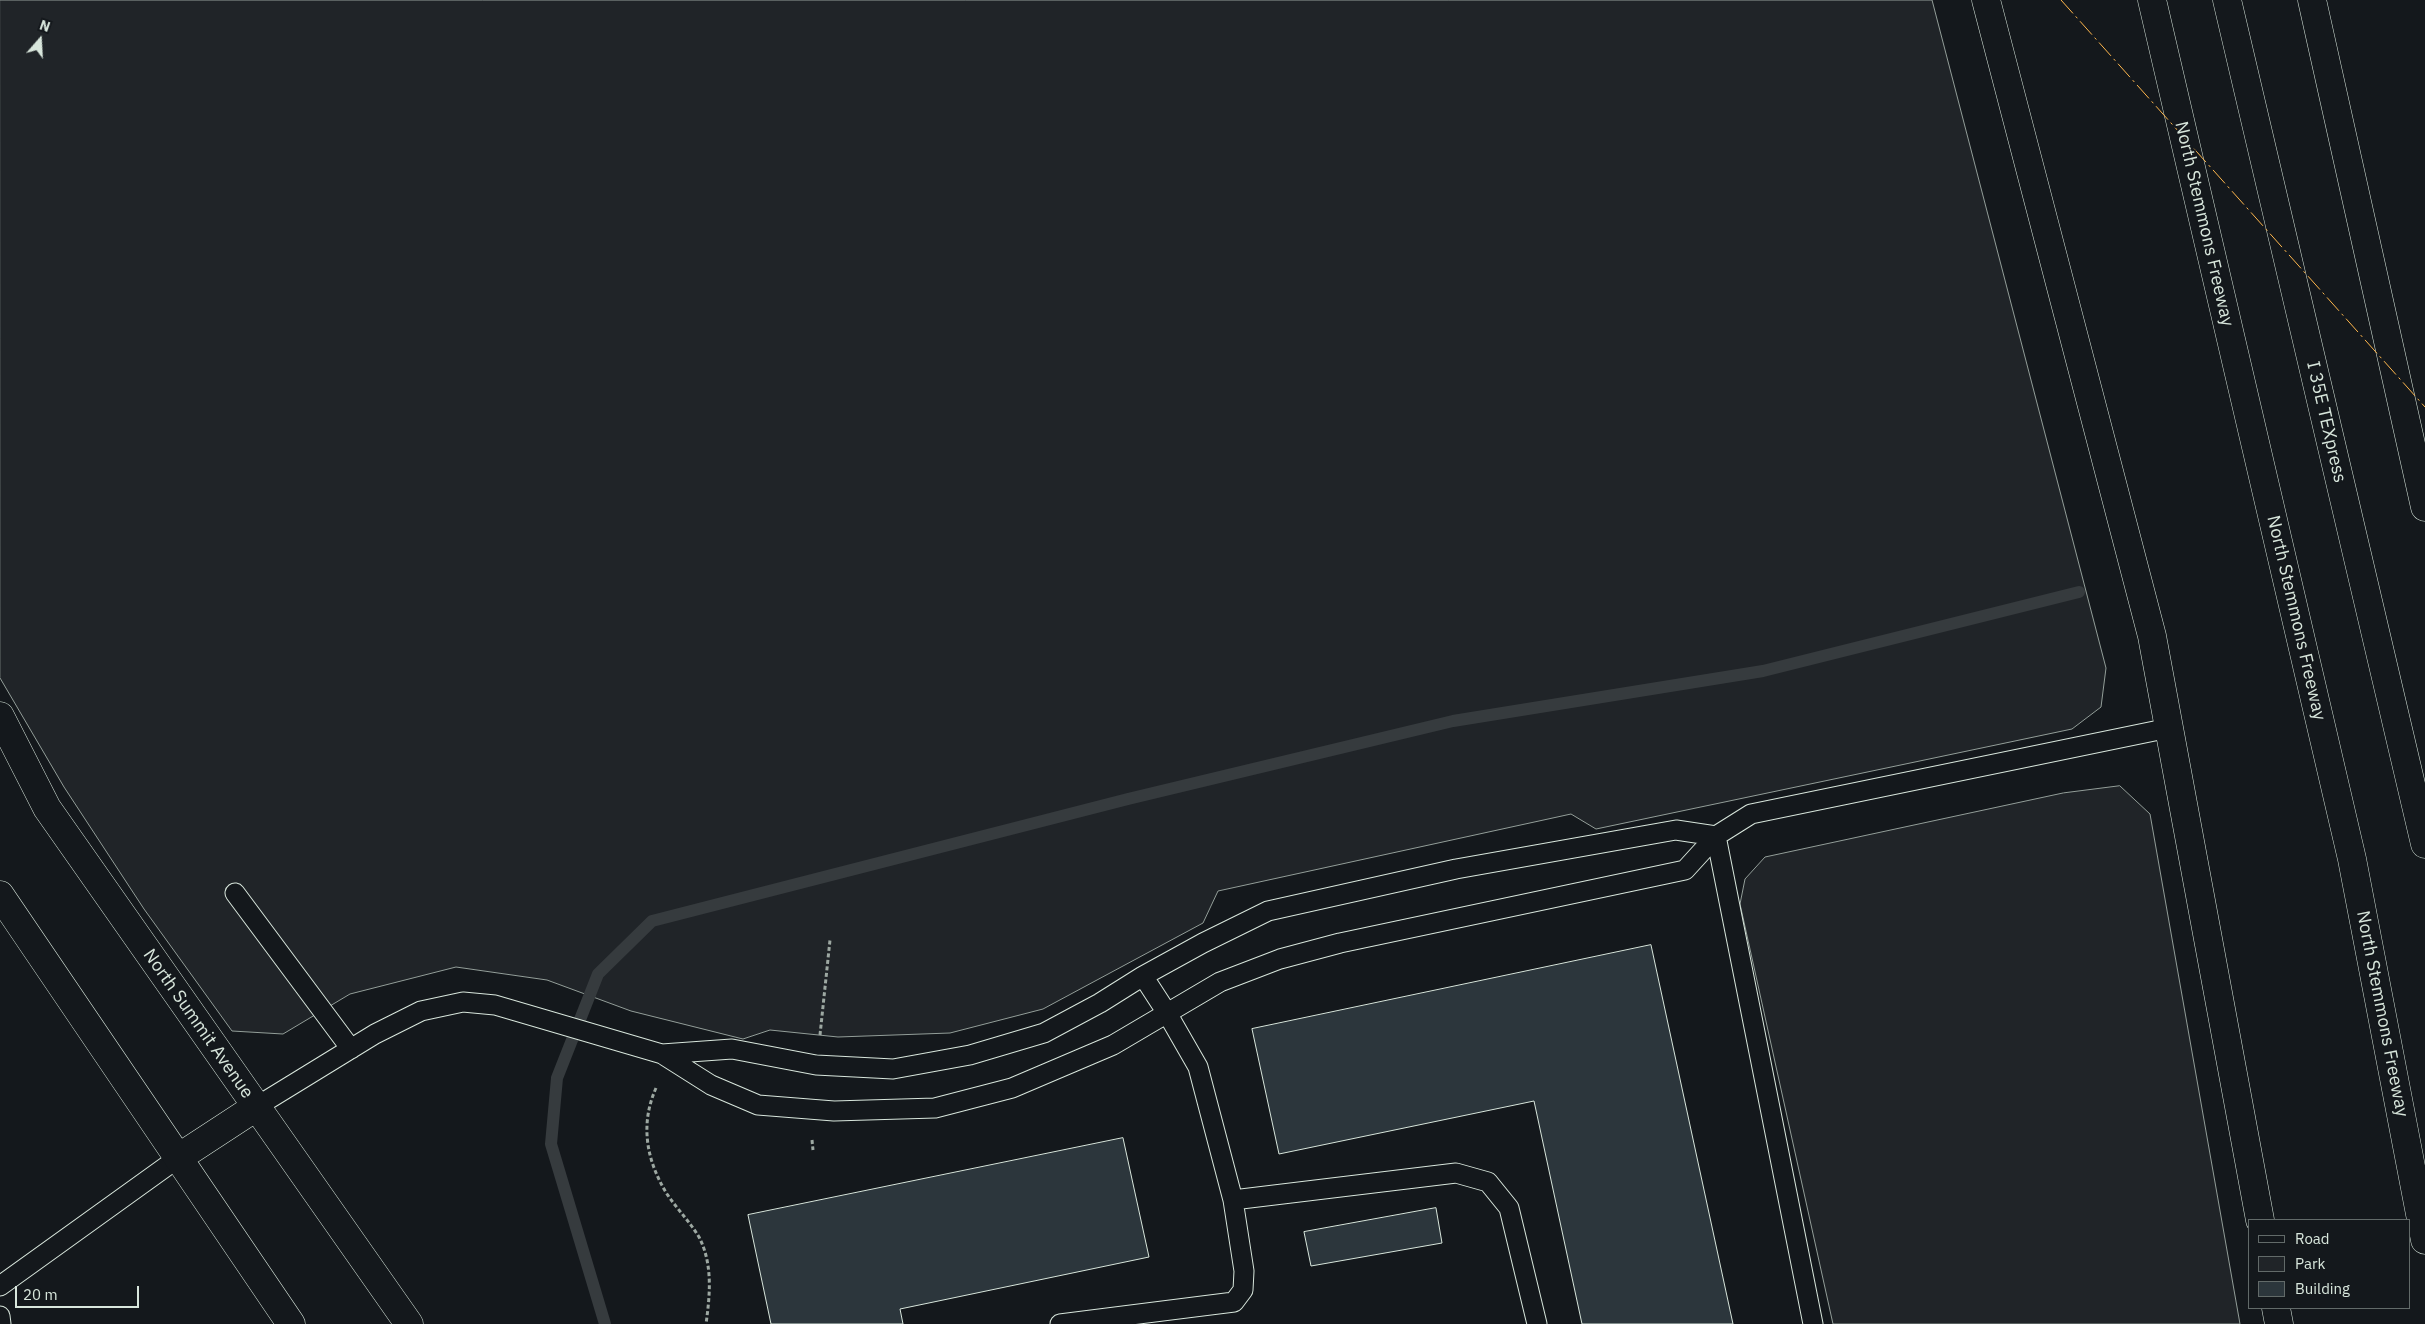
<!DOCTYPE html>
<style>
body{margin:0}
#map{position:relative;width:2425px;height:1324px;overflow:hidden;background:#14181c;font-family:"IBM Plex Sans",sans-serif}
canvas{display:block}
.legend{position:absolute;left:2248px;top:1219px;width:162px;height:90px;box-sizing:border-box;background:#14181c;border:1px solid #626a69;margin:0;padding:6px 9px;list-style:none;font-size:15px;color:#d8e6dc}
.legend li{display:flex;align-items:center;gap:10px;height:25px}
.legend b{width:25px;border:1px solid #626a69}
.north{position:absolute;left:15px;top:15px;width:50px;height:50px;-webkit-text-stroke:4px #14181c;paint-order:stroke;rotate:19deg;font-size:14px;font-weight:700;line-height:20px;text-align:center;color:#d8e6dc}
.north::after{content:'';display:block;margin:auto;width:18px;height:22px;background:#d8e6dc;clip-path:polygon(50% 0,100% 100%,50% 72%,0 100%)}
.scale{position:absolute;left:15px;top:1286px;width:124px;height:22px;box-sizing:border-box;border:2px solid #d8e6dc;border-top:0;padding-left:6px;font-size:15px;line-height:18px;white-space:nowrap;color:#d8e6dc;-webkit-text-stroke:4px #14181c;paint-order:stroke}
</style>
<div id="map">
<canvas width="2425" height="1324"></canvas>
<ul class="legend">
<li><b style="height:6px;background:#14181c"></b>Road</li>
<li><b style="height:14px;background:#202428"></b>Park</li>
<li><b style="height:14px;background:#2c363c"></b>Building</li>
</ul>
<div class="north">N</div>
<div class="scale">20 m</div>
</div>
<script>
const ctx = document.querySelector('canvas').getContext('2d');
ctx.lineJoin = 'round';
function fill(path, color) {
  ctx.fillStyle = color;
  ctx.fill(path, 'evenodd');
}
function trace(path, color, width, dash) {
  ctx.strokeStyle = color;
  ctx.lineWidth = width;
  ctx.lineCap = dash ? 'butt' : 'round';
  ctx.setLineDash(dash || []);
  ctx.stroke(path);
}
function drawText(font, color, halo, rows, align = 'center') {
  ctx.font = font + ' "IBM Plex Sans",sans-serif';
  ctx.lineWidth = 4;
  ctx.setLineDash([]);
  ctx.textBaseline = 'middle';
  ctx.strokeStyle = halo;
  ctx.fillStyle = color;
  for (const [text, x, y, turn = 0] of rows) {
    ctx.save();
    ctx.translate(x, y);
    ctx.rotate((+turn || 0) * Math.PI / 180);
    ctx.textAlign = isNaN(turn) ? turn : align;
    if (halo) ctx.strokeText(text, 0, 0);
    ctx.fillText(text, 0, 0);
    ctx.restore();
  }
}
const green = new Path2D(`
 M0,0H1932L2106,668L2101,707L2072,729L1596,829L1571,814L1218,891L1203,923L1043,1009L950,1033L838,1037L770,1030L743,1039L631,1011L547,980L456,967L350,994L283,1034L232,1031L144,909L64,787L0,678Z
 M2120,786L2150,814L2240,1324H1833L1740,904L1745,879L1765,857L2063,793Z`);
fill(green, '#202428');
trace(green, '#939e99', 1);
trace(new Path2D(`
 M605,1324L551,1144L557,1078L598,974L652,921L1128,799L1453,721L1763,671L2079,592`), '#363b3e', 12);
const building = new Path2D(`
 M1651,945L1733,1324H1582L1534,1101L1279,1154L1252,1029Z
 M1123,1138L1149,1257L900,1309L903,1324H771L748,1215Z
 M1436,1208L1442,1243L1311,1266L1304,1232Z`);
fill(building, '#2c363c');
trace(building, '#d8e6dc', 1);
const lane = new Path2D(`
 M235,893L351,1049
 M662,1054L732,1049L816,1065L893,1069L970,1055L1044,1033L1100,1003L1143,976L1203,943L1268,911L1456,869L1676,830L1716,836
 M256,1107L375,1034L421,1011L463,1002L495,1005L662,1054L711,1085L758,1105L834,1111L935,1108L1012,1088L1113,1045L1220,982L1280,959L1340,943L1685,870L1716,836
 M1233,1200L1456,1173L1488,1182L1509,1208L1537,1324
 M0,1286L178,1158
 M0,1316L1,1324
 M1060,1324L1234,1302L1243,1290L1244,1271L1233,1200L1198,1067L1167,1013L1143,976
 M1813,1324L1716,836L1751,814L2169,728`);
const secondary = new Path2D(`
 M1986,0L2152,636L2260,1220
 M0,716L47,808L409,1324
 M0,895L291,1324
 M178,1158L256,1107
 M2276,1308L2279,1324`);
const highway = new Path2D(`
 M2152,0L2352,859L2425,1240
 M2227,0L2425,844
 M2312,0L2425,507`);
trace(lane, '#d8e6dc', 21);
trace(secondary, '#d8e6dc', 29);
trace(highway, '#d8e6dc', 29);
trace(new Path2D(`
 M820,1035L830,940
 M656,1088C640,1124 646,1160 667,1194C677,1209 690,1222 699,1237C713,1264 710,1295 706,1324
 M812,1140L813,1150`), '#9da8a2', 3, [4, 2.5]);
trace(lane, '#14181c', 19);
trace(secondary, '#14181c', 28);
trace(highway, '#14181c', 28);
trace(new Path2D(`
 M2061,0L2425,407`), '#ffb74d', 1, [18, 4, 2.5, 4]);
drawText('18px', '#d8e6dc', '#14181c', [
 ["North Stemmons Freeway",2204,224,77],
 ["I 35E TEXpress",2326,422,77],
 ["North Stemmons Freeway",2296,618,77],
 ["North Stemmons Freeway",2382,1014,79],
 ["North Summit Avenue",198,1024,55]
]);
</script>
